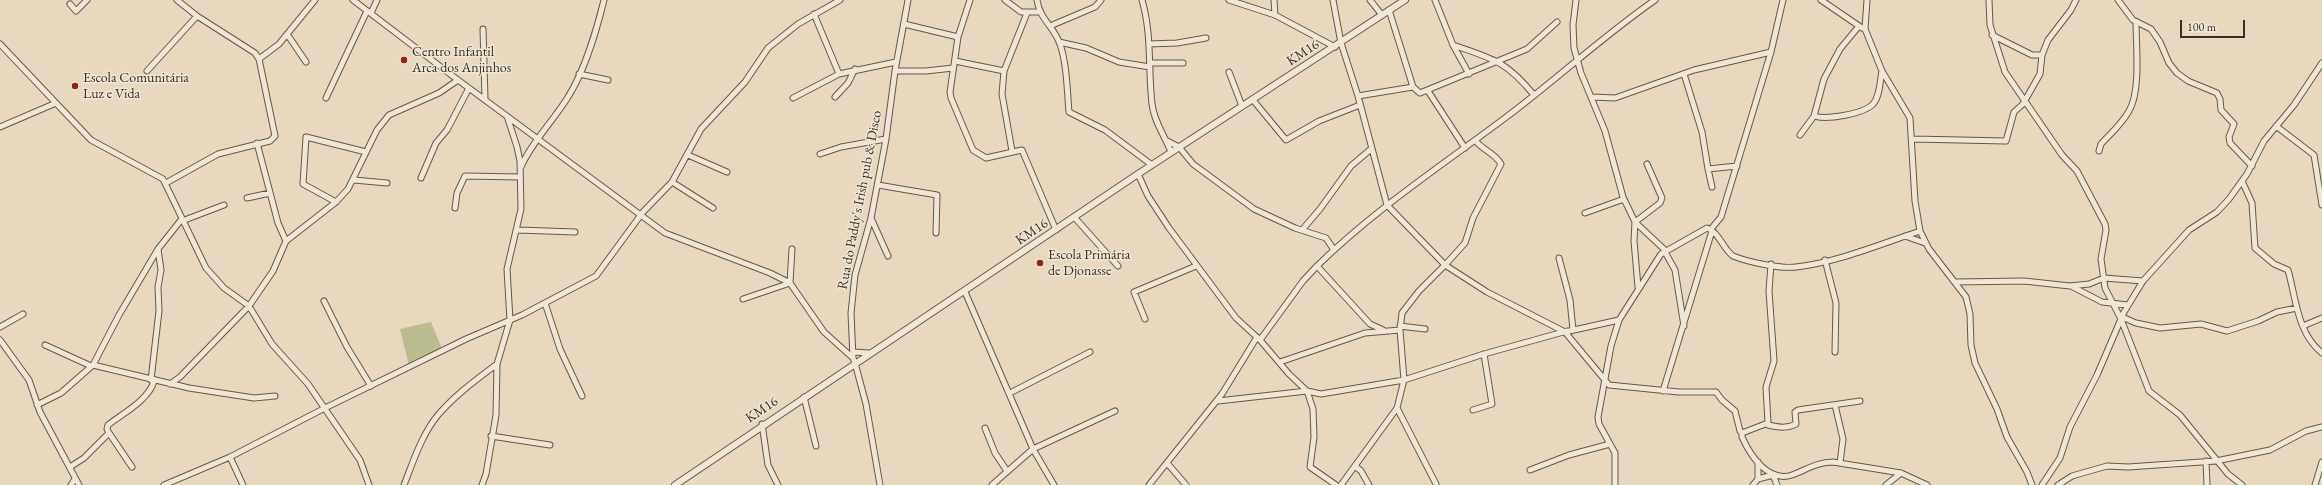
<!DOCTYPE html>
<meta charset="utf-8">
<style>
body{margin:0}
#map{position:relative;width:2322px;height:485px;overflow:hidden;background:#e7d8bf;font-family:"EB Garamond",serif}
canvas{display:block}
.scale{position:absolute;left:2180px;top:20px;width:65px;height:18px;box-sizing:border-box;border:2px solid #382e26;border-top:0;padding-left:5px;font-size:12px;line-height:14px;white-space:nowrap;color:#382e26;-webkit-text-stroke:3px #efe6d5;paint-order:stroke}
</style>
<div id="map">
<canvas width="2322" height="485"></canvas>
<div class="scale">100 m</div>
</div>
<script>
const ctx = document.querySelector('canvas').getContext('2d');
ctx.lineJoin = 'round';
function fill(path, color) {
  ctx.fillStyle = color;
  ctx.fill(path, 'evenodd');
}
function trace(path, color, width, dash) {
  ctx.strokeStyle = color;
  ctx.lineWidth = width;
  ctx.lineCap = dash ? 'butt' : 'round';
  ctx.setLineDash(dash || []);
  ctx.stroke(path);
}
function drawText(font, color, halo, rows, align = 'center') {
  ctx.font = font + ' "EB Garamond",serif';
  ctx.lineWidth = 3;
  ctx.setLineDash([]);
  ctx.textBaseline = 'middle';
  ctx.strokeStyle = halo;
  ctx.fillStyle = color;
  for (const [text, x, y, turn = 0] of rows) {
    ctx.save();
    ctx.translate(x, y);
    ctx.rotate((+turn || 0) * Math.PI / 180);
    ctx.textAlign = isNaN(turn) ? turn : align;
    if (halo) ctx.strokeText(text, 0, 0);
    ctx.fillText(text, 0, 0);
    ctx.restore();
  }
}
fill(new Path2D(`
 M431,322L442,349L409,366L400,329Z`), '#babd8e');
const minor = new Path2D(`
 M353,0L458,80L665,233L770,273L790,283L824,332L853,358L855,363L866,404L880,485
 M1005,0L1021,12H1039
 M1037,0C1040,20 1053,25 1060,44C1067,65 1067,89 1069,112L1105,130L1152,165
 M1142,0C1152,34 1148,69 1152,104C1154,122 1165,136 1171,152
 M1229,0L1275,15L1335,47
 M1274,0L1275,15
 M1333,0L1341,43L1358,96L1387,205L1445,265L1487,292L1565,332L1619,320
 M1370,0L1382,15
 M1435,0L1453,45L1469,74
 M1576,0L1573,25L1574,48L1581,73L1605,131L1623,197L1635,222L1634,241L1638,287
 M1821,0L1862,28
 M1867,0L1865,29L1882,71L1910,118L1915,201L1920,231L1929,249L1966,297L1970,314L1971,345L1975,363L1997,409L2007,437L2027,472L2032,485
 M1989,0L1990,25L2005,72L2062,155L2077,171L2105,224L2106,230L2101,259L2105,288L2121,319L2149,391L2180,415L2228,474L2242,485
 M2118,0L2133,20L2151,29L2160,42L2169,63L2177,73L2188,81L2217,93L2220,99L2221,110L2234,124L2229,137L2230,143L2252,166
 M70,4L76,11L87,0
 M1389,10L1413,87L1420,93L1527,49L1557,22
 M371,13L377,0
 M814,14L839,74
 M904,24L958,37L950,92L951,98L973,150L986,158L1022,150L1056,230
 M1050,26L1095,7L1101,0
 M483,29L485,99
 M287,34L306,62
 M1992,35L2032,55H2042
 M958,37L970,0
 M1059,42L1086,48L1119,62L1150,67
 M0,44L91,140L163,179L206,268L224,288L249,306L272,344L308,384L360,460L369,485
 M1149,44L1177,43L1206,38
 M1453,45C1494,59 1506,61 1534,95
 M259,59L279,44L315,0
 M955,61L1004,71L1002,94L1012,151
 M1150,63H1183
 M147,71L197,16
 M895,71H926L953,68
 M1004,71L1027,13
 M1229,72L1242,106
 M579,74L608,80
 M1684,74L1702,132L1708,169L1737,166
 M1428,91L1465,148
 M1358,96L1413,87
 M835,97L848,83L855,69
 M1591,97L1615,98L1694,70L1771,52
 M326,98L367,11
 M793,98L839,74L896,62
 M1253,100L1286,140L1319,121L1360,105
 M1814,116C1826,120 1864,114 1873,104C1880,97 1880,80 1882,71
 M2276,126L2314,155L2322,205
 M0,127L56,103
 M1800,135L1814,116L1824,79L1840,49L1859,26
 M1913,139L2006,141L2014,112L2023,104L2040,74L2042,55L2048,40L2071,10L2076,0
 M1167,141L1179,147L1193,164L1254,209L1295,228L1326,238L1334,250
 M257,143L278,223L286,241
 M2099,151L2101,144C2111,133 2121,125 2129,111C2141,91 2136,46 2136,22
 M820,154L841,147L886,139
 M688,155L727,172
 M1647,164L1662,198L1660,203L1635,222L1666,251
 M521,167C531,143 554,120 568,97C584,72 597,29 604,0
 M1708,169L1712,187
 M1138,174L1148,196L1169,228L1236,318L1260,340L1289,374L1307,391L1313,409L1314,437L1310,467L1336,485
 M421,178L436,143L447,130L469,88
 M354,180L387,183
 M2242,181L2252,203L2255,248L2274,264L2288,270C2296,298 2297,333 2322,353
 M672,182L713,208
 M166,183L218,154L270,141L275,136L259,59L255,53L197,16L177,0
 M878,185L937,195L936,233
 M247,198L270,193
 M336,202L303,184L306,137L366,152
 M455,208L457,193L465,176L520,177
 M1585,213L1624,199
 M871,218L888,256
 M1075,218L1118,266
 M182,221L224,205
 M1711,229L1721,217L1771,52L1783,0
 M518,230L575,232
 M1302,230L1320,209L1351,166L1371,149
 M1905,236L1925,243
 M1665,252L1675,270L1684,326
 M1559,258L1570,300L1573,330
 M1825,260L1836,303L1835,352
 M1445,265L1465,243L1473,218L1501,164C1495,153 1482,150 1475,140
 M1956,282L2024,281L2070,286L2089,284L2104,278L2143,281
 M2071,286L2102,302L2128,305
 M965,292L1033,449L1054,485
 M743,299L790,283L792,249
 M324,301L347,347L371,386
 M545,303L560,349L582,396
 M2122,317L2136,323L2160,328L2201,324L2227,331L2258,321L2277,312L2297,308
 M1145,319L1134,292L1196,266
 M1400,326L1425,329
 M2303,326L2322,318
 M0,327L23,314
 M1383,330L1370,324L1317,266C1374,210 1441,166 1505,118C1556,80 1603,36 1655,0
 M1565,332L1609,385L1679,392H1716L1722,400L1735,411L1740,431L1742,433V437C1750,455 1768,483 1792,475C1806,470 1817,462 1833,462L1901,473L1927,485
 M0,340L29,380L40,412L79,485
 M1260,340L1303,281L1317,266
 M45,345L91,366
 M853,352L869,353
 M853,358L851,313L855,275L871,218L886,139L895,71L908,0
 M1280,362L1365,333L1400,330
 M93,365L119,315L158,249L181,220
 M151,380L159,311L158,287L161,270L158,249
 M170,384L180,377L249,306L273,271L286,241L336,202L348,189L377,130L389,115L439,93L458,80
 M1663,391L1712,231
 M1010,393L1090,352
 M804,397L816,446
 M1218,401L1307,391L1321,394L1404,380L1484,354L1567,331
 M37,405L61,393L93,365L189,388L254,398L275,396
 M1835,405L1843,439L1840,463
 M1397,408L1436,484
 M1473,410L1492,404L1484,354
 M762,424L768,465L778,485
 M1768,425C1777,427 1787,429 1796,424L1795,412L1798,410L1860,401
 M985,428L995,453L1007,471
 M109,433L132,467
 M1742,433L1768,423L1766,387L1774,361L1769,291L1771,264
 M491,436L550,445
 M230,457L243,485
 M2206,461L2207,485
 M1167,463L1186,485
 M1355,466L1361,471L1369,485
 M70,467L84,458L109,433L107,429L108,425C122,414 149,400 154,381
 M1530,470L1569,455L1610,444
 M1758,479L1773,475L1777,485
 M71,485L75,479
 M164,485L230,457L325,408L466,339L522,315L596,276L643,212L672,182L701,129L745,82L768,48L798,24L840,0
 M404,485C413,462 422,434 438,415C455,395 476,380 497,364
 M482,485L486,474L496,415L497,364L510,320L507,269L521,209L520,161L517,147L507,116
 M992,485L1033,449L1115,411
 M1149,485L1222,394L1257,337
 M1341,485L1397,408L1404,380L1400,330L1402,313L1419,291L1445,265
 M1615,485V453L1599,424L1598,417L1611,346L1619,320L1661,254L1707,228C1719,232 1723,249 1733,256C1748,262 1780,269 1796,267C1838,262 1881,244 1920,231
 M1753,485L1758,479V462
 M1886,485L1901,473
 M2042,485L2060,458L2070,427L2097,375L2124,312L2143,281L2189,230L2217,212L2229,199L2247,174L2264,141L2294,105L2322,63
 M2058,485L2072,476L2107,466L2128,467L2216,461L2270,450L2306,431L2322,427
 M2315,485L2322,462`);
const tertiary = new Path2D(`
 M675,485L1138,174L1405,0`);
trace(minor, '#64584c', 7);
trace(tertiary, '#64584c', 8);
trace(minor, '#efe6d5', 5);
trace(tertiary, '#efe6d5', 6);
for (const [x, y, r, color] of [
 [404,60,4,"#8f2418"],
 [75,86,4,"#8f2418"],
 [1040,263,4,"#8f2418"]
]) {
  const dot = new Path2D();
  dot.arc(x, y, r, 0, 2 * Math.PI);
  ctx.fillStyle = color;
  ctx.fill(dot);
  trace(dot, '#efe6d5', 1.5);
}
drawText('14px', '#382e26', '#efe6d5', [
 ["Centro Infantil",412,52],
 ["Arca dos Anjinhos",412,68],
 ["Escola Comunitária",83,78],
 ["Luz e Vida",83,94],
 ["Escola Primária",1048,255],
 ["de Djonasse",1048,271]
], 'left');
drawText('14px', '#382e26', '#efe6d5', [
 ["KM16",1303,53,-33],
 ["Rua do Paddy's Irish pub & Disco",860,200,-79],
 ["KM16",1032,232,-34],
 ["KM16",762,410,-34]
]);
</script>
